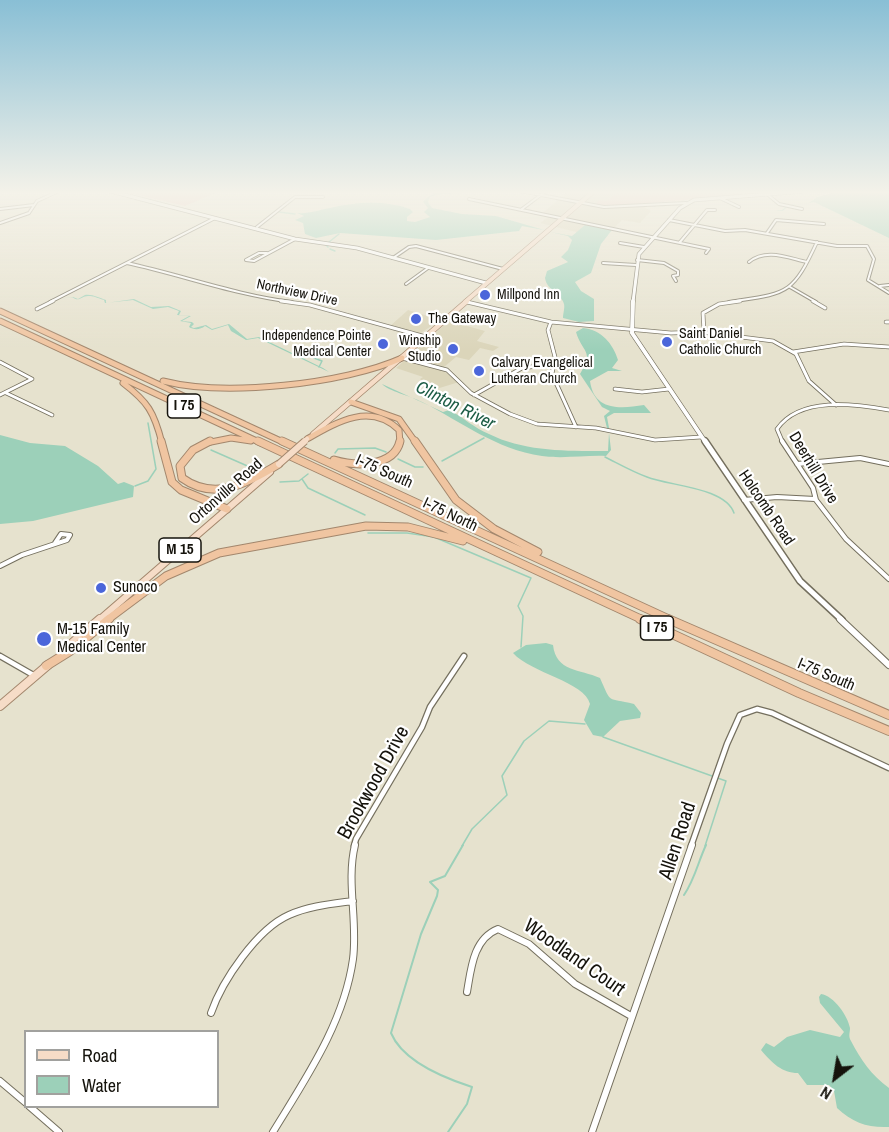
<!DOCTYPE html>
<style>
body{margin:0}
#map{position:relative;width:889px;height:1132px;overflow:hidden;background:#e6e2ce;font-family:"Archivo Narrow",sans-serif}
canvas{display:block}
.legend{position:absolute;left:24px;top:1030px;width:195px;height:78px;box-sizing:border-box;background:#fff;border:2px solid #a1a19e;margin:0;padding:8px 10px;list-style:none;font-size:18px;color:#15130c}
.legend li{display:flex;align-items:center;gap:12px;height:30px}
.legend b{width:30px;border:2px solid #a1a19e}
.north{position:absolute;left:805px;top:1048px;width:60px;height:60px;-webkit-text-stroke:4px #fff;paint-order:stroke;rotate:211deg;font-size:16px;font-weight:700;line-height:24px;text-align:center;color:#15130c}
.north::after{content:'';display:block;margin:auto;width:21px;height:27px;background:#15130c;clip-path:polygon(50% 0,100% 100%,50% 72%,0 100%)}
</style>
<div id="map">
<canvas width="889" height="1132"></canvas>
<ul class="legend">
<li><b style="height:8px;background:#f6dcc7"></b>Road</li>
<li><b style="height:16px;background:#9cd0b9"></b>Water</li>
</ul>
<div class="north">N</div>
</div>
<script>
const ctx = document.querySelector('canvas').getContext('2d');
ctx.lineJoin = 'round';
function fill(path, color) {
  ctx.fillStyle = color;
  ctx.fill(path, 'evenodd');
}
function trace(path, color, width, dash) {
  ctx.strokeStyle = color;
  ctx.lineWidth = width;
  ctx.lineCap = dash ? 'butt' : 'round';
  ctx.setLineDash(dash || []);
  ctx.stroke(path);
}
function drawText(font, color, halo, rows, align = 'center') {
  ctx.font = font + ' "Archivo Narrow",sans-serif';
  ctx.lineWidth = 4.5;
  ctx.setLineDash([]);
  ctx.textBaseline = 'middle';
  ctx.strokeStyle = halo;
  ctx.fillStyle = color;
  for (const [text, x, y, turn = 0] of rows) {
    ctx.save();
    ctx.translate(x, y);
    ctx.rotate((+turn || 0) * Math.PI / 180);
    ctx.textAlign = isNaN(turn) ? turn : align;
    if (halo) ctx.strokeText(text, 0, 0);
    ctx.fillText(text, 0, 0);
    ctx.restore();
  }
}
fill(new Path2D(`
 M569,191H618L604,207L638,203L651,211L640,223L622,220L613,229L588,235L540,223L548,217L540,215Z
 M408,310L441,320L419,334L390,326Z
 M449,321L485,331L477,341L499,347L493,351L480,348L469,360L456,357L444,367L410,358V355Z
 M404,361L444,371L459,382L433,390L420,379L423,377L396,368Z`), '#dbd5ba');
fill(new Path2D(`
 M146,191H220L185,206L128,193Z
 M618,191H791L604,207L594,205L600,200L607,201Z`), '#eebcb6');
fill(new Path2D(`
 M463,191L462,193C451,194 441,193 430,197L428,202L432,208L462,214L496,216L544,230L522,226L519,231L436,240L340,233L316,238L305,234L303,223L295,220L304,216L297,213C309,214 318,210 330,208C356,202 384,200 410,209L413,212L407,217V221L415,222L430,217L424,212L428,208L423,202C430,191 448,190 460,194Z
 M840,191H889V238L814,202C804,205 790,202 783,211L775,210H782L788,205L809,203L817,197Z
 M585,225L612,230L601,244L591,273L575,282L581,291L594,299V321L579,322L563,318C563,313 565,308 564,304C561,293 547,291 545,278L547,271L568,262L561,257L568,250L572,240L568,236L550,232L572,236Z
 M85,295C93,294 99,298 106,300V303L134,299L151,307L169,306L181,311L179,315L191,316L182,321L192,322L194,324L191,327L194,328L206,325L212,329L229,324L247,339L259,337L323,368L329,372L258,338L246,340L231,331L228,325L212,330L205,326C200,330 194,330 189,327L191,323L180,321L189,316L177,315L179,311L168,307L153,309L133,300L105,303L104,300C100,299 94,296 90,296C81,295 80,303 72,297L59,299L73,297L78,299Z
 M583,328C602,330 613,344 618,360L612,368L622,371H608L590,381C594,411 620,409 644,405L651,413H614L607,417L609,428H607L604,416L610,411L602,407L580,374C595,350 582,353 576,332Z
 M382,384L443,412L449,410C463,417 474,428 489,434C525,452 568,451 608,451L609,433L611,450L606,456C586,455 563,459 542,456C495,449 462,422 422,402C411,396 388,391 382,384Z
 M0,435L30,443L65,446L98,466L118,484L124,482L134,486L133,497L33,521L0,524Z
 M546,643L553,645C556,672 580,669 600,678C612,705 606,697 634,704L641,713L640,718L620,721L603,737L593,735L584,720L590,704C585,682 531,673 513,653L526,645Z
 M821,994C834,996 848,1016 850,1028C850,1033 848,1036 851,1041C861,1060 871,1075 889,1088V1127C868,1128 853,1123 837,1108L834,1091L829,1085H807L798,1073C782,1073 772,1063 761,1050L766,1043L774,1047L787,1037L810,1030L840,1037L844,1032L820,1003L819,997Z`), '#9cd0b9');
trace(new Path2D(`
 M279,212L295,214
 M329,242L339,234
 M326,245L328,247
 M330,249L335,251
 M316,349L314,358L322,361L319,367
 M211,450L252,468
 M335,453L338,449L375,448L386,452
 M605,457C619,464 633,472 647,477C669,486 725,487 734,513
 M398,459L415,467H423
 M442,461L484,438
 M302,479L308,488L365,515
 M280,482L299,481L308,474
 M135,486L148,481L156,469L148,423
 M368,533H407L434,537L531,578L518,606L523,616L521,647
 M603,737L726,781L705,846
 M462,846L472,829L507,795L502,776L524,741L549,721L585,724`), '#9cd0b9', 1.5);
trace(new Path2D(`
 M684,895C695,879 698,862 706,845
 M448,1132L467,1104L472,1087C444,1078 403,1062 391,1033L421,934L437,896L438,890L430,882L445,876L463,845`), '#9cd0b9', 2);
const streetFar4 = new Path2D(`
 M520,191L604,207L686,203
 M767,194L779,204L802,209
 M720,198L739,207
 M469,199L709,249L706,253
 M0,209L34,205
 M522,209L546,191
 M669,220L725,231L745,230L837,246H867L874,259L868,280L889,293
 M0,223L29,213L37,201L59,191
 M257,227L295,197H323
 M767,233L776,220L824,224
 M680,242L707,210H715
 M620,243L644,247
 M267,253H259L246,260L254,261L295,239
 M393,258L409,247L416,246L503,269
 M637,260L664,263L678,271V275L673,276L676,281
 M749,262C766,248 788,258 807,262
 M127,263C182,275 236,295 292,302
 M603,263L636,265
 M406,284L428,268
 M880,286L889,285
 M790,287L816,302
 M50,302L215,218
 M729,302C787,293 792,296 817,242`);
const streetFar3 = new Path2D(`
 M281,301L310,305L426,337
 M813,301L825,308
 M467,302L551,322L671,333L701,332L773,341L796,354L809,381L836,405
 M37,309L53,301
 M551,322L548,330L555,357L552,374L576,427
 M886,322H889
 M704,332L703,313L719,304L740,301
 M793,352L844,344L889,347
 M402,358L447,370L471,393L510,414L537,424L596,428L655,440L701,437
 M0,362L32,379L0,395
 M615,389L642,392L669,389
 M6,393L52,415
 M474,395L522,368L554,364
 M783,443L777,429C800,396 854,404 889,410`);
const streetFar2 = new Path2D(`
 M782,441L813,488L816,500L846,539L889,579
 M797,464L860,458L889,464
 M744,500L777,497L815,499
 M0,566L22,555L67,540L70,535L61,534L55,543`);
const streetFar1 = new Path2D(`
 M0,656L35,676
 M354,846L356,839L422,727L430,707L464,656
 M691,846L727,744L740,715L757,709L772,713L889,768`);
const street = new Path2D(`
 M467,992C471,969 473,939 498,929L529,944L575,984L631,1016
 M211,1013C222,981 257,929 289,915C309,906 331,904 353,901
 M0,1081L26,1103
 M29,1106L59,1132
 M273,1132C306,1078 344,1023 353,959C358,921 346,882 355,845
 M592,1132L692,845`);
const secondaryFar3 = new Path2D(`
 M110,191L295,239L357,248L486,283
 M633,302L639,254L680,208L694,200L807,191`);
const secondaryFar2 = new Path2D(`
 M633,301L632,333L706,443`);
const secondaryFar1 = new Path2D(`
 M705,441L800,581L842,620`);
const secondary = new Path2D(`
 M840,619L889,665`);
const primaryFar3 = new Path2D(`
 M465,302L594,191`);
const primaryFar2 = new Path2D(`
 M313,434L467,301`);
const primaryFar1 = new Path2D(`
 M99,620L270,472`);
const primary = new Path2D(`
 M62,652L100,619
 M0,706L48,665`);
const highwayFar2 = new Path2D(`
 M0,311L285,443
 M0,321L261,443
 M163,381C225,397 344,384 402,358
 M123,383C148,402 154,412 162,443
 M351,402L399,419L416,443
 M307,439C337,422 370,402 399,430L400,443
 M206,443L231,438L251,441`);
const highwayFar1 = new Path2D(`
 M161,441L172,482L181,490L227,509
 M210,441L193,450L180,466L182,478C215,502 248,483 279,464
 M258,441L643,620
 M282,441L671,620
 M415,441L456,500L494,529L538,552
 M334,460C354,466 394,468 400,441
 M107,620L166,576L219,553L366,526L408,527L463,541`);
const highway = new Path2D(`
 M640,619L799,693L889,731
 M668,619L889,715
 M46,666L70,651L109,619`);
trace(streetFar4, '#746f5e', 4);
trace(streetFar3, '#746f5e', 4.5);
trace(streetFar2, '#746f5e', 6);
trace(streetFar1, '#746f5e', 7);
trace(street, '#746f5e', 8);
trace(secondaryFar3, '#746f5e', 4.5);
trace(secondaryFar2, '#746f5e', 5);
trace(secondaryFar1, '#746f5e', 8);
trace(secondary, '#746f5e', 8);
trace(primaryFar3, '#a3876d', 5);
trace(primaryFar2, '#a3876d', 6);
trace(primaryFar1, '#a3876d', 8);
trace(primary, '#a3876d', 10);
trace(highwayFar2, '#a3876d', 7);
trace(highwayFar1, '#a3876d', 9);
trace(highway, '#a3876d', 10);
trace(streetFar4, '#fff', 2);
trace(streetFar3, '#fff', 3);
trace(streetFar2, '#fff', 4);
trace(streetFar1, '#fff', 4.5);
trace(street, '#fff', 6);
trace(secondaryFar3, '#fff', 3);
trace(secondaryFar2, '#fff', 4);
trace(secondaryFar1, '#fff', 5);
trace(secondary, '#fff', 6);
trace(primaryFar3, '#f6dcc7', 4);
trace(primaryFar2, '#f6dcc7', 4.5);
trace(primaryFar1, '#f6dcc7', 6);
trace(primary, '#f6dcc7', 8);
trace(highwayFar2, '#f0c5a1', 5);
trace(highwayFar1, '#f0c5a1', 7);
trace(highway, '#f0c5a1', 8);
const primaryBridgeFar1 = new Path2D(`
 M303,443L307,439`);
const primaryBridge = new Path2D(`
 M279,464L305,441`);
trace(primaryBridgeFar1, '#a3876d', 6, []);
trace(primaryBridge, '#a3876d', 8, []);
trace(primaryBridgeFar1, '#f6dcc7', 4.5);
trace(primaryBridge, '#f6dcc7', 6);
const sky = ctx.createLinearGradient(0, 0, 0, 350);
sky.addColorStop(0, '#89bfd5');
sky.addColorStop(0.55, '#f4f2e9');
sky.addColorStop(1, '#f4f2e900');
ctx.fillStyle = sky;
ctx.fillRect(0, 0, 889, 350);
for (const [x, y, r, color] of [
 [485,295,6,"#4b66da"],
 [416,319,6,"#4b66da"],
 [667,342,6,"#4b66da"],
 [383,344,6,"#4b66da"],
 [453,349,6,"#4b66da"],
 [479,371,6,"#4b66da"],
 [101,588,6,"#4b66da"],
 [44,639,8,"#4b66da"]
]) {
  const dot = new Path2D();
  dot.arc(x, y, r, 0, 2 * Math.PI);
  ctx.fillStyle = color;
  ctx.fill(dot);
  trace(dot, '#fff', 2);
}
drawText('14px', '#15130c', '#fff', [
 ["Northview Drive",297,293,12]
]);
drawText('14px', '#15130c', '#fff', [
 ["Millpond Inn",497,295],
 ["The Gateway",428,319],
 ["Saint Daniel",679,334],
 ["Catholic Church",679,350],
 ["Independence Pointe",371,336,"right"],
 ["Medical Center",371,352,"right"],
 ["Winship",441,341,"right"],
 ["Studio",441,357,"right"],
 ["Calvary Evangelical",491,363],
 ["Lutheran Church",491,379]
], 'left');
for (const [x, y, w] of [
 [184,406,33],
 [180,550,42],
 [657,628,33]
]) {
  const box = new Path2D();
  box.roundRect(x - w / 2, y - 12, w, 24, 4.5);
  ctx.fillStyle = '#fff';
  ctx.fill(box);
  trace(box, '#15130c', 1.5);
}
drawText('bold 15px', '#15130c', null, [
 ["I 75",184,406],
 ["M 15",180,550],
 ["I 75",657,628]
]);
drawText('16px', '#15130c', '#fff', [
 ["Deerhill Drive",813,468,59],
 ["I-75 South",384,472,24],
 ["Ortonville Road",226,492,-41],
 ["Holcomb Road",766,508,56],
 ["I-75 North",450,515,25],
 ["I-75 South",826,675,23]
]);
drawText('16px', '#15130c', '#fff', [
 ["Sunoco",113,588],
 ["M-15 Family",57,630],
 ["Medical Center",57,648]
], 'left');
drawText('italic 18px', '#1c5c45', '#fff', [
 ["Clinton River",455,406,27]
]);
drawText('20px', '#15130c', '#fff', [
 ["Brookwood Drive",374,783,-61],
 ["Allen Road",678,841,-72],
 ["Woodland Court",574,958,35]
]);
</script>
